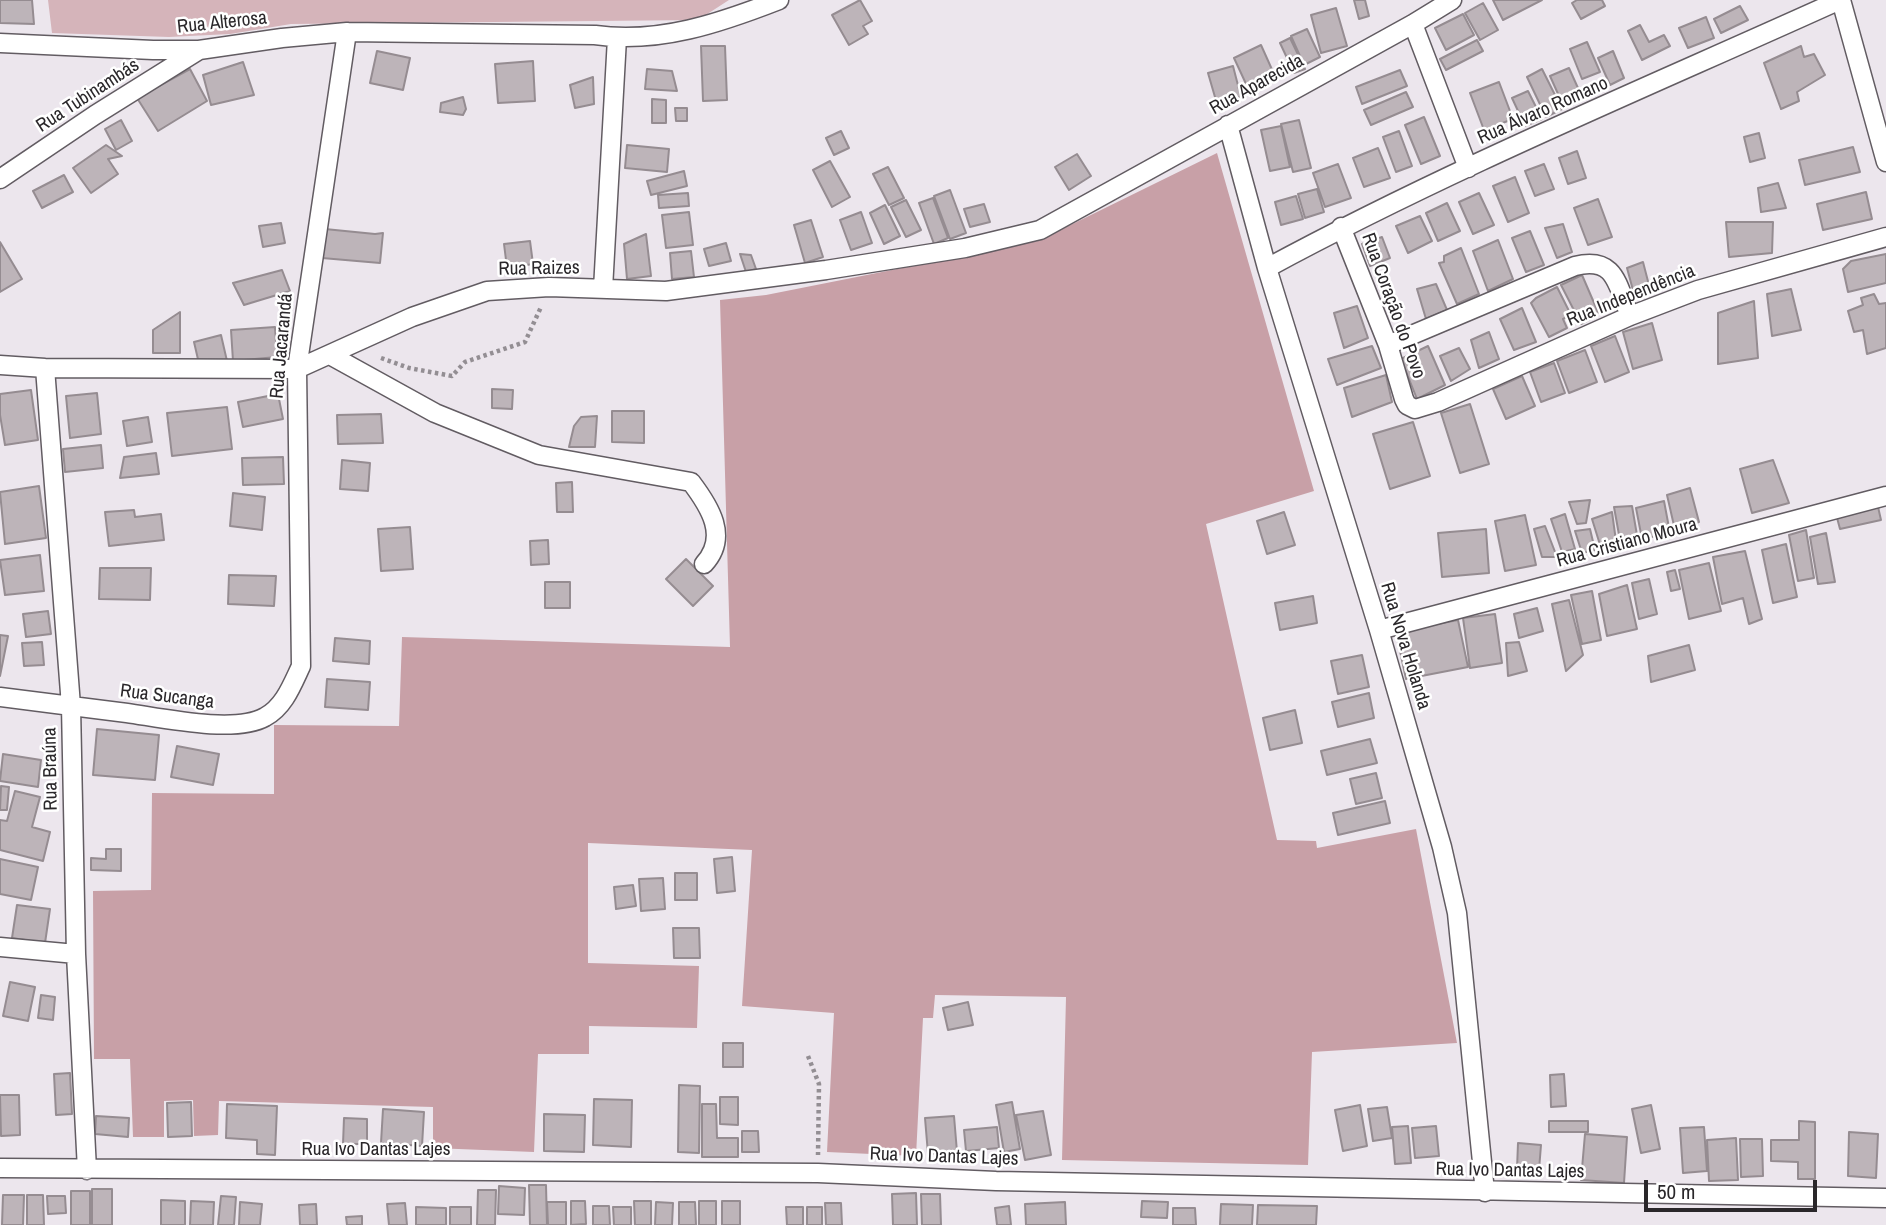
<!DOCTYPE html>
<meta charset="utf-8">
<style>
body{margin:0}
#map{position:relative;width:1886px;height:1225px;overflow:hidden;background:#ece6ed;font-family:"Archivo Narrow",sans-serif}
canvas{display:block}
.scale{position:absolute;left:1644px;top:1180px;width:173px;height:32px;box-sizing:border-box;border:4px solid #2a272a;border-top:0;padding-left:9px;font-size:21px;line-height:24px;white-space:nowrap;color:#2a272a;-webkit-text-stroke:5px #fff;paint-order:stroke}
</style>
<div id="map">
<canvas width="1886" height="1225"></canvas>
<div class="scale">50 m</div>
</div>
<script>
const ctx = document.querySelector('canvas').getContext('2d');
ctx.lineJoin = 'round';
function fill(path, color) {
  ctx.fillStyle = color;
  ctx.fill(path, 'evenodd');
}
function trace(path, color, width, dash) {
  ctx.strokeStyle = color;
  ctx.lineWidth = width;
  ctx.lineCap = dash ? 'butt' : 'round';
  ctx.setLineDash(dash || []);
  ctx.stroke(path);
}
function drawText(font, color, halo, rows, align = 'center') {
  ctx.font = font + ' "Archivo Narrow",sans-serif';
  ctx.lineWidth = 5;
  ctx.setLineDash([]);
  ctx.textBaseline = 'middle';
  ctx.strokeStyle = halo;
  ctx.fillStyle = color;
  for (const [text, x, y, turn = 0] of rows) {
    ctx.save();
    ctx.translate(x, y);
    ctx.rotate((+turn || 0) * Math.PI / 180);
    ctx.textAlign = isNaN(turn) ? turn : align;
    if (halo) ctx.strokeText(text, 0, 0);
    ctx.fillText(text, 0, 0);
    ctx.restore();
  }
}
fill(new Path2D(`
 M48,0H729L698,20L291,24L230,34L169,37L52,33Z`), '#d5b4ba');
fill(new Path2D(`
 M1217,153L1314,491L1206,524L1277,840L1316,841L1317,848L1416,829L1457,1043L1312,1052L1308,1165L1062,1160L1066,997L935,995L933,1018H923L916,1156L827,1152L834,1013L742,1006L752,850L588,843V963L699,966L697,1028L589,1026V1054H538L534,1152L433,1148V1107L219,1101L218,1135L194,1136L193,1100L164,1101V1137H133L130,1059H94L93,891L151,890L152,793L274,794V725L399,726L402,637L730,647L720,300L766,295L1038,241Z`), '#c8a0a7');
const building = new Path2D(`
 M0,0H32L34,24L0,23Z
 M860,0L872,21L863,26L868,34L849,45L832,15Z
 M1354,0H1365L1369,16L1359,19Z
 M1493,0H1542L1503,20Z
 M1577,0H1602L1605,6L1581,19L1572,3Z
 M1483,3L1498,30L1480,40L1465,13Z
 M1740,6L1748,20L1721,33L1714,19Z
 M1336,8L1347,46L1321,53L1311,15Z
 M1463,14L1474,35L1446,50L1435,28Z
 M1706,17L1714,38L1688,48L1679,28Z
 M1640,25L1649,42L1664,35L1670,46L1642,60L1628,31Z
 M1307,29L1320,57L1304,65L1291,36Z
 M1290,38L1305,69L1294,73L1280,43Z
 M1477,40L1483,51L1446,70L1440,59Z
 M1587,42L1600,72L1582,79L1570,49Z
 M1261,45L1274,74L1247,86L1234,58Z
 M701,46H725L727,100L703,101Z
 M1801,46L1804,57L1814,54L1825,75L1797,92L1799,101L1781,109L1764,63Z
 M377,51L410,58L403,90L370,83Z
 M1613,51L1624,78L1610,85L1598,58Z
 M533,61L535,101L498,103L495,64Z
 M243,62L254,95L211,105L203,75Z
 M1233,66L1241,97L1217,104L1208,73Z
 M1569,68L1582,97L1563,105L1550,76Z
 M190,69L207,101L158,131L137,98Z
 M647,69L672,71L677,91L645,89Z
 M1542,69L1562,109L1546,117L1527,77Z
 M1400,70L1407,86L1362,104L1356,87Z
 M593,77L594,104L575,108L570,85Z
 M1499,82L1513,119L1484,130L1470,93Z
 M1528,91L1542,119L1525,126L1512,98Z
 M1406,92L1413,107L1371,125L1364,110Z
 M463,97L466,109L463,115L440,112L441,103Z
 M652,99L666,100V123H652Z
 M675,108H687V121H676Z
 M1424,117L1440,156L1421,164L1405,125Z
 M121,120L132,141L116,150L105,129Z
 M1299,120L1311,168L1293,172L1281,124Z
 M1281,126L1290,167L1270,171L1261,130Z
 M841,131L849,148L834,155L826,138Z
 M1399,131L1412,166L1396,172L1383,137Z
 M1759,133L1765,158L1750,162L1744,137Z
 M106,145L122,156L108,159L118,174L91,193L73,168Z
 M627,145L669,149L667,172L625,168Z
 M1853,147L1860,172L1805,185L1799,160Z
 M1378,148L1390,178L1364,187L1353,158Z
 M1577,151L1586,178L1568,184L1559,158Z
 M1077,154L1091,176L1069,190L1055,167Z
 M830,161L850,197L832,207L813,170Z
 M1338,164L1351,198L1325,207L1313,173Z
 M1544,164L1554,189L1535,196L1525,171Z
 M888,167L904,198L889,205L873,174Z
 M684,171L687,186L651,195L647,181Z
 M64,175L73,192L42,208L33,191Z
 M1515,177L1529,213L1508,222L1493,186Z
 M1778,183L1786,208L1761,212L1758,188Z
 M1317,189L1324,212L1305,218L1298,194Z
 M950,190L966,233L950,239L934,196Z
 M1866,192L1872,219L1823,230L1817,204Z
 M688,193L689,206L659,208L658,195Z
 M1479,193L1494,225L1473,234L1459,202Z
 M1296,196L1303,219L1281,225L1275,202Z
 M933,198L948,238L934,244L919,203Z
 M1598,199L1612,237L1588,245L1574,208Z
 M906,200L921,230L906,237L891,207Z
 M1447,203L1460,231L1438,241L1426,213Z
 M984,204L990,222L970,227L964,209Z
 M885,205L900,236L884,244L870,213Z
 M689,212L693,245L666,248L662,215Z
 M861,212L872,243L851,250L840,220Z
 M1420,216L1432,241L1408,253L1396,226Z
 M811,220L823,257L805,263L794,225Z
 M1726,222H1773L1772,253L1729,257Z
 M281,223L285,243L263,247L259,226Z
 M1563,224L1572,252L1557,258L1545,228Z
 M325,229L375,234L383,233L380,263L322,258Z
 M1530,231L1544,265L1526,272L1512,238Z
 M646,234L651,276L627,279L624,244Z
 M1382,237L1390,258L1370,266L1362,244Z
 M1498,240L1513,279L1488,291L1473,251Z
 M530,241L533,264L507,268L504,244Z
 M0,242L22,279L0,292Z
 M726,243L731,261L709,266L704,249Z
 M1461,248L1479,294L1457,304L1439,263L1444,262V256Z
 M691,251L694,277L672,279L670,253Z
 M740,254L751,255L756,269L746,272Z
 M1886,254V283L1848,292L1843,269L1851,261Z
 M1643,262L1650,289L1634,294L1627,268Z
 M282,270L290,291L244,305L233,283Z
 M1582,275L1598,312L1596,316L1581,324L1561,285Z
 M1436,284L1447,310L1426,319L1417,289Z
 M1557,287L1571,315L1563,319L1567,328L1549,337L1531,303L1536,298Z
 M1791,289L1801,330L1772,336L1767,294Z
 M1874,294L1879,304L1886,303V348L1867,354L1863,330L1854,332L1848,311L1863,305L1861,298Z
 M1754,301L1758,358L1718,364V313Z
 M1357,306L1368,338L1344,348L1334,313Z
 M1522,308L1536,342L1514,350L1500,319Z
 M180,312V353H153V330Z
 M1652,323L1662,360L1633,369L1623,332Z
 M275,327L277,357L233,361L231,330Z
 M1489,332L1499,359L1479,368L1471,340Z
 M221,335L227,361L200,368L194,342Z
 M1615,336L1629,372L1605,382L1591,346Z
 M1372,346L1381,368L1337,385L1328,359Z
 M1428,346L1445,385L1417,399L1401,359Z
 M1459,348L1470,369L1451,381L1440,356Z
 M1585,350L1597,382L1569,393L1557,361Z
 M1554,363L1565,393L1541,402L1530,372Z
 M1386,375L1392,402L1352,417L1344,388Z
 M1522,376L1535,406L1506,419L1493,389Z
 M492,389L513,390L512,409L492,408Z
 M31,390L38,440L5,445L0,415V394Z
 M97,393L101,434L70,438L66,396Z
 M278,394L283,419L243,427L238,402Z
 M1470,404L1489,464L1460,473L1441,413Z
 M227,407L232,449L172,456L167,413Z
 M612,411H644V443L612,442Z
 M381,414L383,443L338,444L337,415Z
 M597,416L595,447H569L574,426L581,417Z
 M148,417L152,442L127,446L123,421Z
 M1413,422L1430,476L1390,489L1373,434Z
 M101,445L103,468L65,472L63,449Z
 M156,453L159,474L120,478L124,457Z
 M283,457L284,484L243,485L242,458Z
 M342,460L370,463L368,491L340,489Z
 M1773,460L1789,503L1752,513L1740,469Z
 M572,482L573,512H557L556,483Z
 M39,486L46,538L5,544L0,492Z
 M1690,488L1699,522L1675,530L1667,495Z
 M233,493L265,497L262,530L230,526Z
 M1876,498L1881,520L1840,529L1836,514Z
 M1590,500L1586,523L1577,524L1569,502Z
 M1664,501L1670,533L1642,539L1636,508Z
 M1632,506L1638,541L1621,546L1614,507Z
 M134,510L135,517L161,514L164,540L109,546L105,512Z
 M1284,512L1295,545L1267,554L1257,521Z
 M1612,512L1616,541L1601,548L1592,519Z
 M1565,514L1575,549L1562,552L1551,519Z
 M1525,515L1536,565L1505,571L1495,521Z
 M1545,526L1557,557H1542L1534,529Z
 M410,527L413,569L381,571L378,529Z
 M1486,529L1489,573L1442,577L1438,533Z
 M1590,529L1595,550L1582,553L1575,531Z
 M1806,530L1814,578L1798,581L1789,535Z
 M1826,533L1835,582L1818,584L1810,537Z
 M548,540L549,564L531,565L530,541Z
 M1786,544L1797,597L1773,603L1762,550Z
 M1745,551L1762,619L1749,624L1743,598L1722,604L1713,557Z
 M40,555L44,591L5,595L0,560Z
 M686,559L713,586L693,606L666,579Z
 M1709,563L1721,611L1689,619L1679,570Z
 M100,568H151L150,600L99,599Z
 M1675,570L1680,589L1671,591L1667,572Z
 M229,575L276,576L274,606L228,604Z
 M1649,579L1657,614L1639,619L1632,583Z
 M545,582H570V608H545Z
 M1627,585L1637,629L1607,636L1599,594Z
 M1592,591L1601,640L1582,644L1571,595Z
 M1313,596L1317,623L1280,630L1275,603Z
 M1569,600L1583,655L1566,671L1552,604Z
 M1537,608L1543,631L1519,638L1514,614Z
 M48,611L51,634L26,637L23,614Z
 M1495,614L1502,663L1470,668L1463,618Z
 M1458,620L1468,667L1406,679L1396,632Z
 M0,635L8,636L0,676Z
 M335,638L370,641L369,664L333,661Z
 M42,642L44,665L24,666L22,643Z
 M1519,642L1527,671L1508,676L1506,643Z
 M1689,645L1695,670L1651,682L1648,656Z
 M1362,655L1369,687L1338,694L1331,661Z
 M327,679L370,682L368,710L325,707Z
 M1369,693L1374,718L1338,727L1332,702Z
 M1295,710L1302,743L1270,750L1263,718Z
 M97,729L159,735L155,780L93,775Z
 M1370,739L1377,763L1327,775L1321,751Z
 M177,746L219,754L213,785L171,777Z
 M3,754L41,760L38,787L0,781Z
 M1376,773L1382,798L1356,804L1350,779Z
 M1,786L9,787L7,810H0Z
 M15,791L40,797L32,827L50,832L43,861L0,850V820L7,821Z
 M1385,801L1390,823L1338,835L1333,813Z
 M106,849H121V871L91,870V858L106,859Z
 M732,857L735,891L717,893L714,859Z
 M0,859L38,867L31,900L0,894Z
 M675,873H697V900H675Z
 M663,878L665,909L641,911L639,879Z
 M633,885L636,906L616,909L614,887Z
 M17,905L50,909L45,943L12,938Z
 M673,928H699L700,958H674Z
 M10,982L35,987L28,1021L3,1016Z
 M41,995L55,997L53,1020L38,1018Z
 M968,1002L973,1025L948,1030L943,1008Z
 M723,1043H743V1067H723Z
 M70,1073L72,1114L56,1115L54,1074Z
 M1564,1074L1566,1106L1551,1107L1550,1075Z
 M679,1085L700,1086L699,1153L678,1152Z
 M0,1095H19L20,1135L1,1136Z
 M720,1097H738V1125L720,1124Z
 M594,1099L632,1100L631,1147L593,1145Z
 M191,1102L192,1136L168,1137L167,1103Z
 M1012,1102L1020,1149L1004,1152L996,1105Z
 M227,1104L277,1106L275,1155L257,1154V1140L226,1138Z
 M702,1104H716L717,1138H738V1157H702Z
 M1360,1105L1367,1146L1343,1151L1335,1110Z
 M1651,1105L1660,1149L1641,1153L1632,1109Z
 M1387,1107L1392,1138L1373,1141L1368,1109Z
 M383,1109L424,1112L422,1146L381,1143Z
 M1043,1111L1051,1155L1025,1160L1016,1115Z
 M544,1114L585,1115L584,1152L544,1151Z
 M96,1116L129,1118L128,1137L95,1134Z
 M954,1116L957,1152L928,1154L925,1118Z
 M344,1118L367,1119V1144H343Z
 M1549,1121H1588V1132H1549Z
 M1799,1121L1815,1122V1179H1798V1162L1771,1161V1140H1799Z
 M1408,1126L1411,1163L1395,1164L1392,1127Z
 M1436,1126L1439,1156L1415,1158L1412,1128Z
 M997,1127L999,1148L966,1151L964,1130Z
 M1704,1127L1707,1171L1683,1173L1680,1128Z
 M742,1131H758L759,1152H742Z
 M1849,1132L1878,1134L1876,1178L1848,1176Z
 M1585,1134L1627,1137L1624,1183L1581,1180Z
 M1736,1138L1738,1180L1709,1181L1707,1140Z
 M1740,1139H1762L1763,1176L1741,1177Z
 M1518,1143L1541,1145L1539,1170L1517,1169Z
 M529,1185H546L547,1225H530Z
 M499,1186L525,1188L524,1215L498,1214Z
 M92,1189H112V1225H92Z
 M478,1190H496L495,1225H477Z
 M71,1191H90V1225H71Z
 M916,1193L917,1225H893L892,1194Z
 M921,1194H940L941,1225H922Z
 M3,1195H24L23,1225H2Z
 M27,1195H43L44,1225H27Z
 M47,1196H65L66,1213L48,1214Z
 M221,1196L236,1197L234,1225H218Z
 M161,1200L185,1201V1225H161Z
 M191,1201L214,1202L213,1225H190Z
 M571,1201H585L586,1224L571,1225Z
 M634,1201H651V1225H635Z
 M699,1201H716V1225H699Z
 M722,1201H740V1225H722Z
 M1142,1201L1168,1202L1167,1218L1141,1217Z
 M240,1202L262,1204L260,1225H239Z
 M547,1202H566V1225H548Z
 M656,1202L673,1203L672,1225H655Z
 M679,1202H695L696,1225H679Z
 M1065,1202L1066,1225H1026L1025,1204Z
 M405,1203L407,1225H389L387,1204Z
 M825,1203H841L842,1225H826Z
 M316,1204L317,1225H300L299,1205Z
 M1221,1204L1253,1205L1252,1225H1220Z
 M1258,1205L1317,1206L1316,1225H1257Z
 M593,1206H609L610,1225H593Z
 M1009,1206L1011,1225H997L995,1208Z
 M416,1207L446,1208V1225H416Z
 M450,1207H471V1225H450Z
 M613,1207H631V1225H614Z
 M786,1207H803V1225H787Z
 M807,1207H822V1225H807Z
 M1173,1208H1195L1196,1225H1173Z
 M362,1216V1225H347L346,1217Z`);
fill(building, '#bdb4b9');
trace(building, '#958c91', 2);
const street = new Path2D(`
 M1841,0L1886,162
 M1413,24L1468,168
 M0,43L153,50H199L282,38L347,32L595,35C659,44 720,23 779,0
 M1228,125L1267,268L1379,630L1442,847L1457,913L1485,1192
 M0,179L95,115L199,50
 M1341,227L1388,345L1404,399L1407,405L1415,409L1438,402L1630,316L1698,290L1886,237
 M1267,268C1452,168 1648,87 1840,0
 M603,289L617,38
 M1388,345L1575,266C1616,256 1617,285 1630,316
 M330,355L435,413L539,455L691,482C710,507 729,537 704,564
 M0,365L45,368L297,369L412,317L487,291L549,287L666,291L826,270L965,248L1040,230L1413,24L1452,0
 M45,368L71,706L76,954L87,1170
 M1379,630L1886,496
 M0,697C42,702 85,708 127,713C162,718 235,734 265,717C284,707 292,685 301,666L297,369L347,32
 M0,947L76,954
 M0,1168L818,1173L996,1181L1886,1198`);
trace(street, '#625c62', 21);
trace(new Path2D(`
 M381,358L409,368L452,376L465,362L525,342L541,307
 M808,1056L819,1084L818,1155`), '#938e93', 4.5, [3.5, 3.5]);
trace(street, '#fff', 18);
drawText('19px', '#2a272a', '#fff', [
 ["Rua Alterosa",222,23,-6],
 ["Rua Aparecida",1257,85,-29],
 ["Rua Tubinambás",88,96,-33],
 ["Rua Álvaro Romano",1543,111,-24],
 ["Rua Raizes",539,269,-1],
 ["Rua Independência",1631,296,-22],
 ["Rua Coração do Povo",1393,306,70],
 ["Rua Jacarandá",282,346,-85],
 ["Rua Cristiano Moura",1627,543,-15],
 ["Rua Nova Holanda",1405,646,73],
 ["Rua Sucanga",167,697,7],
 ["Rua Braúna",51,769,-91],
 ["Rua Ivo Dantas Lajes",376,1150],
 ["Rua Ivo Dantas Lajes",944,1157,2],
 ["Rua Ivo Dantas Lajes",1510,1171,1]
]);
</script>
